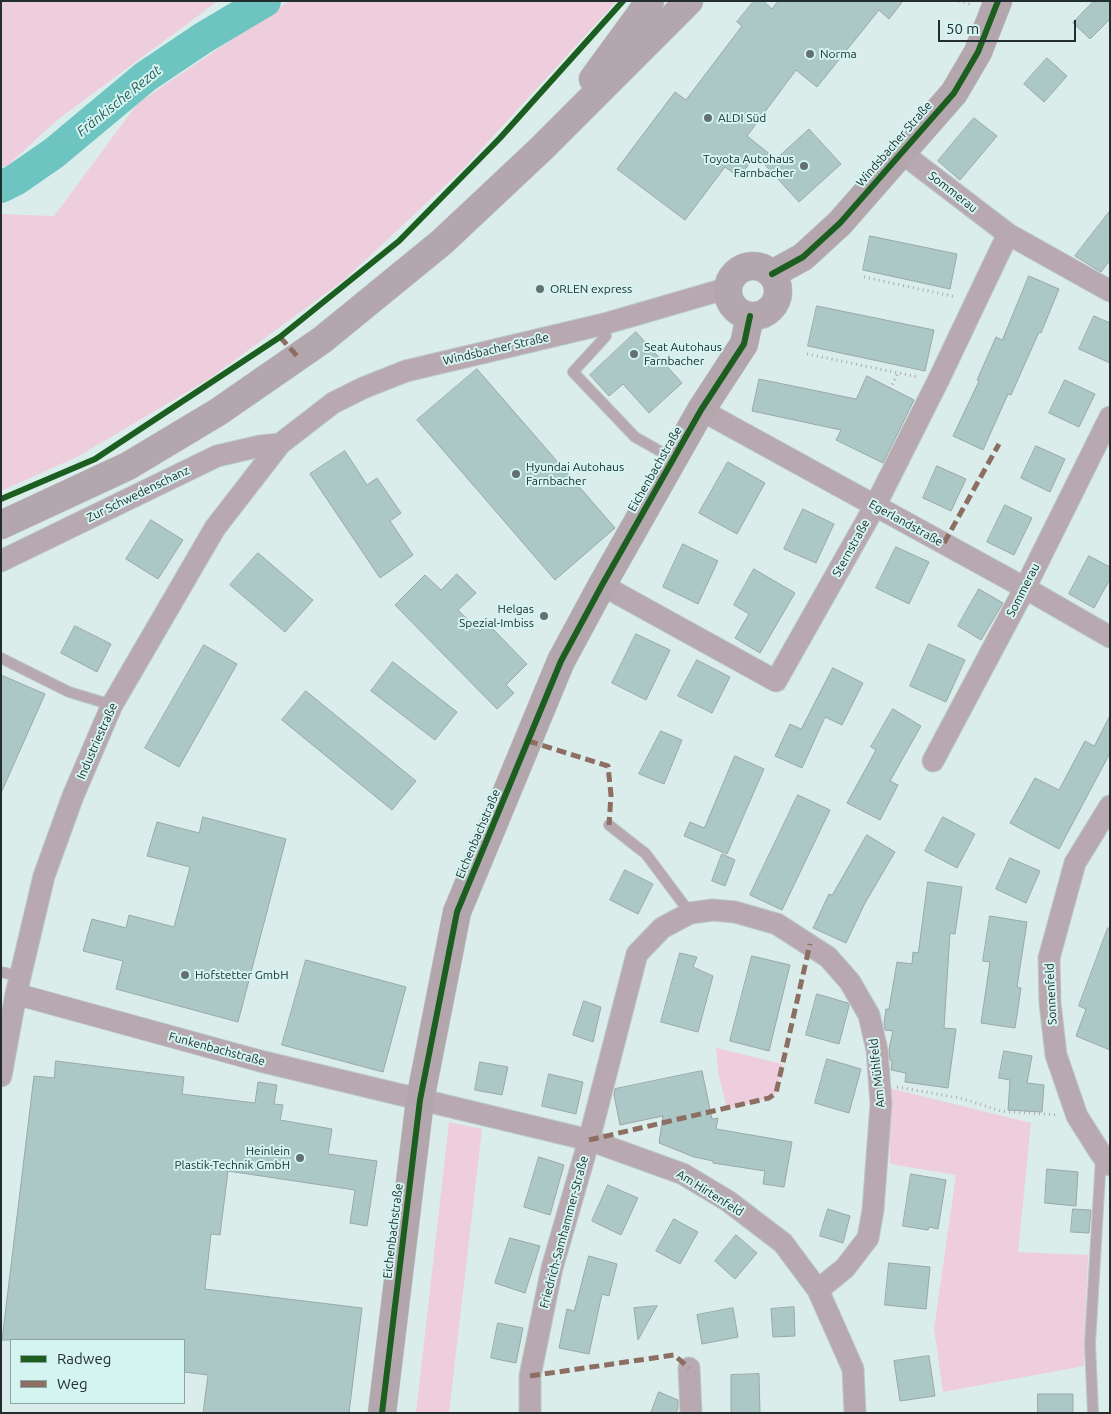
<!DOCTYPE html>
<meta charset="utf-8">
<style>
body{margin:0}
#map{position:relative;width:1111px;height:1414px;overflow:hidden;background:#dbedeb;font-family:Ubuntu,sans-serif}
canvas{display:block}
.frame{position:absolute;inset:0;border:2px solid #222e2d;pointer-events:none}
.legend{position:absolute;left:10px;top:1339px;width:175px;height:65px;box-sizing:border-box;background:#d4f4f1;border:1px solid #8da5a3;margin:0;padding:6px 9px;list-style:none;font-size:15px;color:#222e2d}
.legend li{display:flex;align-items:center;gap:10px;height:25px}
.legend b{width:25px;border:1px solid #8da5a3}
.scale{position:absolute;left:938px;top:20px;width:138px;height:22px;box-sizing:border-box;border:2px solid #222e2d;border-top:0;padding-left:6px;font-size:15px;line-height:18px;white-space:nowrap;color:#222e2d;-webkit-text-stroke:4px #d4f4f1;paint-order:stroke}
</style>
<div id="map">
<canvas width="1111" height="1414"></canvas>
<div class="frame"></div>
<ul class="legend">
<li><b style="height:6px;background:#1b5e20"></b>Radweg</li>
<li><b style="height:6px;background:#8d6e63"></b>Weg</li>
</ul>
<div class="scale">50 m</div>
</div>
<script>
const ctx = document.querySelector('canvas').getContext('2d');
ctx.lineJoin = 'round';
function fill(path, color) {
  ctx.fillStyle = color;
  ctx.fill(path, 'evenodd');
}
function trace(path, color, width, dash) {
  ctx.strokeStyle = color;
  ctx.lineWidth = width;
  ctx.lineCap = dash ? 'butt' : 'round';
  ctx.setLineDash(dash || []);
  ctx.stroke(path);
}
function drawText(font, color, halo, rows, align = 'center') {
  ctx.font = font + ' Ubuntu,sans-serif';
  ctx.lineWidth = 4;
  ctx.setLineDash([]);
  ctx.textBaseline = 'middle';
  ctx.strokeStyle = halo;
  ctx.fillStyle = color;
  for (const [text, x, y, turn = 0] of rows) {
    ctx.save();
    ctx.translate(x, y);
    ctx.rotate((+turn || 0) * Math.PI / 180);
    ctx.textAlign = isNaN(turn) ? turn : align;
    if (halo) ctx.strokeText(text, 0, 0);
    ctx.fillText(text, 0, 0);
    ctx.restore();
  }
}
fill(new Path2D(`
 M1,1H218L57,120L7,166L1,167Z
 M289,1H617L464,168L344,280L209,379L77,457L1,491V214L54,216L138,103Z
 M716,1048L783,1064L776,1093L769,1098L727,1109L718,1071Z
 M889,1088L1031,1123L1018,1252L1088,1255L1084,1366L943,1392L934,1329L956,1175L890,1164Z
 M449,1122L482,1129L449,1413H416Z`), '#eecedc');
trace(new Path2D(`
 M1,187L15,180L54,153L145,77L203,38L265,1`), '#6ec4c0', 32);
const building = new Path2D(`
 M754,1H763L772,9L778,1H903L889,19L879,10L817,87L796,70L747,136L776,159L809,129L841,164L799,202L756,155L739,177L725,167L685,220L617,169L675,92L686,100L742,26L737,22Z
 M1094,1H1110V19L1090,39L1073,23Z
 M1047,58L1067,76L1044,102L1024,84Z
 M974,118L997,136L960,180L938,161Z
 M1110,211V260L1101,272L1075,256Z
 M870,236L957,254L950,289L863,270Z
 M1029,276L1059,289L1041,333L1039,332L1011,395L1008,394L983,450L953,436L979,381L977,380L996,337L1002,340Z
 M817,306L934,330L925,371L808,346Z
 M1094,316L1110,323V363L1079,349Z
 M636,332L682,383L649,413L623,384L609,396L590,375Z
 M477,369L615,528L555,580L417,420Z
 M867,376L914,400L883,463L836,440L841,430L752,411L759,379L856,399Z
 M1065,380L1095,394L1079,427L1049,413Z
 M1036,446L1065,459L1050,492L1021,478Z
 M345,451L367,485L377,478L401,513L390,521L413,555L380,578L310,474Z
 M728,462L765,483L737,534L699,513Z
 M937,466L966,479L951,511L923,498Z
 M1005,505L1032,518L1014,555L987,542Z
 M803,509L834,524L816,563L784,549Z
 M151,520L183,540L158,579L126,559Z
 M683,544L718,561L698,604L663,587Z
 M896,547L929,562L909,604L876,588Z
 M258,553L313,600L285,632L230,585Z
 M1089,556L1110,567V579L1094,608L1069,594Z
 M754,569L795,593L760,653L735,638L749,614L734,605Z
 M457,574L476,593L458,610L480,631L488,624L527,664L506,685L514,693L497,709L395,605L425,575L441,590Z
 M979,589L1003,603L981,640L958,626Z
 M75,626L111,644L97,672L61,653Z
 M636,634L670,650L646,700L612,683Z
 M929,644L965,660L946,702L910,686Z
 M204,645L237,664L179,767L145,748Z
 M697,660L730,677L712,713L678,696Z
 M393,662L457,712L435,740L371,691Z
 M833,668L863,683L842,725L825,717L802,768L775,756L790,724L801,729Z
 M1,675L45,694L1,793Z
 M306,691L416,781L392,810L282,720Z
 M893,709L921,726L890,781L898,785L880,820L847,803L876,750L871,747Z
 M1110,716V753L1059,849L1010,823L1035,778L1059,790L1085,741L1094,746Z
 M661,731L682,740L664,784L639,774Z
 M735,756L764,769L727,854L684,836L690,822L704,828Z
 M798,795L830,810L782,910L750,895Z
 M203,817L286,839L238,1022L116,989L123,961L83,951L92,919L126,928L129,915L174,927L190,867L147,856L157,822L199,833Z
 M943,817L975,834L957,868L925,851Z
 M867,835L895,852L865,903L846,943L813,928L829,894L832,895Z
 M722,854L735,860L725,886L712,881Z
 M1010,858L1040,871L1026,903L996,889Z
 M625,870L653,884L638,914L610,900Z
 M928,882L962,887L955,934L950,933L944,1028L956,1029L948,1088L905,1082L906,1073L891,1070L892,1061L890,1060L889,1049L893,1031L885,1030L884,1024L886,1009H889L897,962L912,964L913,952L918,953Z
 M990,916L1027,922L1017,987L1021,988L1015,1028L981,1023L990,962L983,961Z
 M1108,928L1110,929V1050L1076,1036L1086,1009L1079,1006Z
 M680,953L697,957L693,967L713,976L698,1032L661,1022Z
 M752,956L790,965L769,1051L730,1041Z
 M306,960L406,987L383,1072L282,1045Z
 M817,994L848,1003L849,1006L839,1044L806,1035Z
 M584,1001L601,1007L593,1042L573,1035Z
 M1004,1051L1032,1056L1027,1083L1044,1085L1042,1112L1008,1110L1010,1080L999,1078Z
 M827,1059L861,1069L849,1113L815,1103Z
 M56,1061L184,1077L182,1094L255,1103L258,1082L277,1085L274,1104L283,1105L280,1120L332,1129L328,1154L377,1161L367,1226L350,1223L355,1190L228,1171L220,1235L211,1234L205,1289L362,1308L349,1413H203L208,1375L184,1372V1340H2L34,1076L54,1078Z
 M480,1062L508,1067L502,1095L475,1090Z
 M702,1071L712,1119L718,1118L716,1129L792,1142L784,1187L763,1184L765,1171L713,1163V1161L694,1157L659,1143L663,1116L620,1125L614,1095L615,1089Z
 M549,1074L583,1082L576,1114L542,1106Z
 M539,1157L564,1165L550,1215L524,1207Z
 M1047,1169L1078,1172L1076,1206L1045,1203Z
 M911,1174L946,1180L938,1229L929,1227L928,1230L903,1226Z
 M608,1185L638,1198L621,1235L592,1221Z
 M828,1209L850,1216L843,1243L820,1236Z
 M1073,1209L1091,1210L1089,1233L1071,1232Z
 M674,1219L698,1232L680,1264L656,1251Z
 M736,1235L757,1253L735,1279L715,1261Z
 M510,1238L540,1246L525,1293L495,1283Z
 M589,1256L617,1264L609,1296L602,1294L589,1354L559,1348L567,1309L574,1311Z
 M889,1263L930,1267L926,1309L885,1305Z
 M657,1306L638,1340L634,1308Z
 M794,1307L795,1336L773,1337L771,1309Z
 M733,1308L738,1337L702,1344L697,1315Z
 M498,1323L523,1328L516,1363L491,1358Z
 M929,1356L935,1396L900,1401L894,1361Z
 M759,1374L760,1413H731V1375Z
 M659,1392L678,1400V1408L676,1413H651Z
 M1038,1394H1073V1413H1038Z`);
fill(building, '#abc8c6');
trace(building, '#9aa8a6', 1);
const lane = new Path2D(`
 M604,324L606,336L573,372L635,437L674,459
 M1,658L69,692L112,705
 M609,825L646,854L690,913
 M1,972L20,976
 M1093,1413L1090,1344L1101,1157`);
const street = new Path2D(`
 M902,153L1008,234L1110,291
 M701,410L1025,588L1110,637
 M1,561L217,456L260,446L280,444
 M602,585L776,681L875,506L938,381L1008,234
 M933,761L1025,588L1110,417
 M1110,806L1075,863L1049,958L1050,1003L1056,1055L1077,1116L1101,1154L1110,1165
 M16,994L260,1061L589,1140L683,1174L728,1201L783,1243L818,1290L853,1369L855,1413
 M1,1076L16,994L44,876L73,796L112,705L215,528L280,444L333,403L363,388L406,371L604,324L728,288
 M689,1368L691,1413
 M530,1413V1376L552,1268L589,1140L637,954L662,928L690,913L713,910L735,912L777,924L828,957L850,982L869,1015L877,1050L881,1104L873,1210L868,1238L845,1268L818,1290`);
const secondary = new Path2D(`
 M593,79L650,1
 M728 291a25 25 0 1 1 50 0a25 25 0 1 1-50 0Z
 M772,274L803,257L840,223L954,93L978,52L998,1
 M1,525L128,466L218,412L322,340L442,242L541,149L689,1
 M382,1413L420,1100L457,912L561,661L602,585L701,410L744,344L750,316`);
trace(lane, '#bbc9c8', 12);
trace(street, '#bbc9c8', 23);
trace(secondary, '#bbc9c8', 29);
trace(new Path2D(`
 M959,1L973,5
 M864,277L956,297
 M807,354L918,377
 M890,389L898,373
 M897,1087L960,1098L1001,1111L1058,1115`), '#aeaaad', 3, [1, 4]);
trace(lane, '#b7a9af', 10);
trace(street, '#b7a9af', 21);
trace(secondary, '#b3a7ad', 28);
trace(new Path2D(`
 M1109,290H1110
 M280,337L298,357
 M944,543L999,444
 M528,741L608,766L611,795L609,825
 M589,1140L769,1098L776,1093L810,944
 M530,1376L674,1355L689,1368`), '#8d6e63', 5, [10, 5]);
trace(new Path2D(`
 M772,274L803,257L840,223L954,93L978,52L998,1
 M1,499L95,459L280,337L399,241L500,138L623,1
 M382,1413L420,1100L457,912L561,661L602,585L701,410L744,344L750,316`), '#1b5e20', 6);
for (const [x, y, r, color] of [
 [810,54,5,"#637170"],
 [708,118,5,"#637170"],
 [804,166,5,"#637170"],
 [540,289,5,"#637170"],
 [634,354,5,"#637170"],
 [516,474,5,"#637170"],
 [544,616,5,"#637170"],
 [185,975,5,"#637170"],
 [300,1158,5,"#637170"]
]) {
  const dot = new Path2D();
  dot.arc(x, y, r, 0, 2 * Math.PI);
  ctx.fillStyle = color;
  ctx.fill(dot);
  trace(dot, '#d4f4f1', 2);
}
drawText('12px', '#222e2d', '#d4f4f1', [
 ["Norma",820,54],
 ["ALDI Süd",718,118],
 ["Toyota Autohaus",794,159,"right"],
 ["Farnbacher",794,173,"right"],
 ["ORLEN express",550,289],
 ["Seat Autohaus",644,347],
 ["Farnbacher",644,361],
 ["Hyundai Autohaus",526,467],
 ["Farnbacher",526,481],
 ["Helgas",534,609,"right"],
 ["Spezial-Imbiss",534,623,"right"],
 ["Hofstetter GmbH",195,975],
 ["Heinlein",290,1151,"right"],
 ["Plastik-Technik GmbH",290,1165,"right"]
], 'left');
drawText('12px', '#222e2d', '#d4f4f1', [
 ["Windsbacher Straße",894,144,-49],
 ["Sommerau",953,192,38],
 ["Windsbacher Straße",496,349,-13],
 ["Eichenbachstraße",655,469,-60],
 ["Zur Schwedenschanz",138,494,-26],
 ["Egerlandstraße",906,523,29],
 ["Sternstraße",851,548,-61],
 ["Sommerau",1023,590,-63],
 ["Industriestraße",97,741,-66],
 ["Eichenbachstraße",478,834,-67],
 ["Sonnenfeld",1051,994,-93],
 ["Funkenbachstraße",217,1049,15],
 ["Am Mühlfeld",877,1073,-96],
 ["Am Hirtenfeld",710,1193,32],
 ["Eichenbachstraße",393,1231,-83],
 ["Friedrich-Samhammer-Straße",564,1232,-75]
]);
drawText('italic 14px', '#295a57', '#d4f4f1', [
 ["Fränkische Rezat",119,101,-39]
]);
</script>
